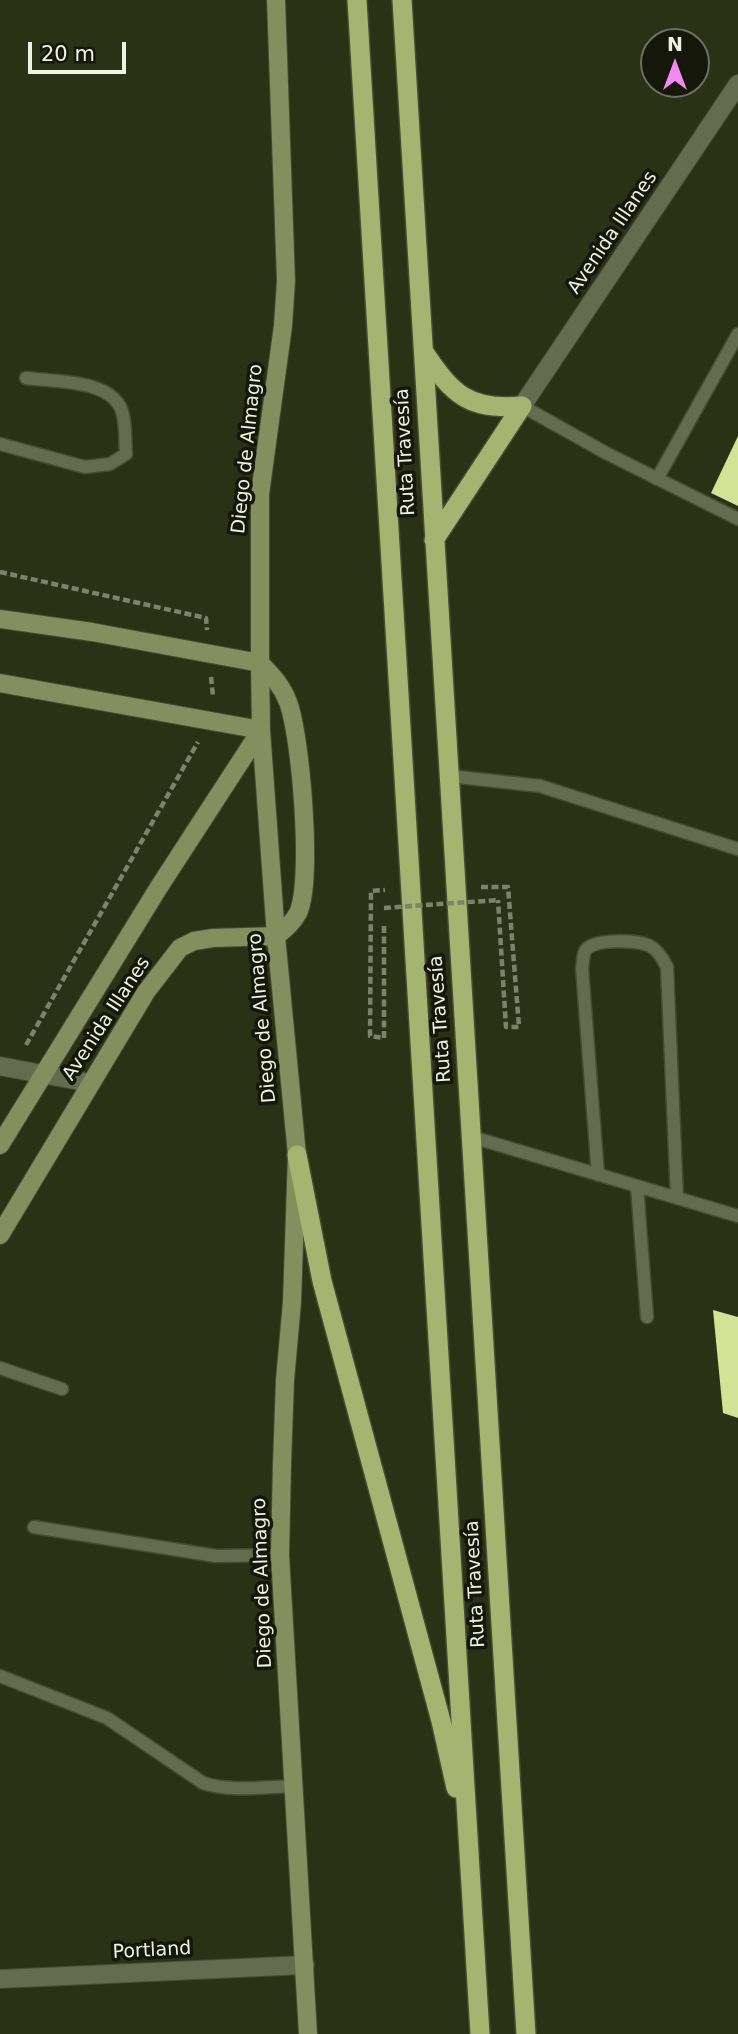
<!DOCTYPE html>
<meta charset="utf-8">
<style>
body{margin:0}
#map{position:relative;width:738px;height:2034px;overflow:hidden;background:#2b3115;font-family:"DejaVu Sans",sans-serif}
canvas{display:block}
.north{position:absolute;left:640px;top:28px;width:70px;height:70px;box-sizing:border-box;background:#15170b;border:2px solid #6c6f61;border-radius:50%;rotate:0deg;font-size:19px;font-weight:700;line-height:28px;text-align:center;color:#eef2e1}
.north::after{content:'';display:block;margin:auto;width:24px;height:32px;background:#f489f1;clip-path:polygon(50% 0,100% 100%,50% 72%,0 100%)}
.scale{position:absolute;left:28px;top:42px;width:98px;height:32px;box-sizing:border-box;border:4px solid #eef2e1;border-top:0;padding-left:9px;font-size:21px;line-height:24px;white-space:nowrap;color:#eef2e1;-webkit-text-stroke:5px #15170b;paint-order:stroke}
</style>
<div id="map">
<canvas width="738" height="2034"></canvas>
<div class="north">N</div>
<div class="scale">20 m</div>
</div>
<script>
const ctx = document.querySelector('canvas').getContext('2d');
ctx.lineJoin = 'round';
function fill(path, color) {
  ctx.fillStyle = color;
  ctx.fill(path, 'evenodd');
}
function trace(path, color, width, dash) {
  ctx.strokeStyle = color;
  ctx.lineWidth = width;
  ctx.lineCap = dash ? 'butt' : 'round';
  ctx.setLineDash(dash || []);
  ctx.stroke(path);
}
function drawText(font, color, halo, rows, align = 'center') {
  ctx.font = font + ' "DejaVu Sans",sans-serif';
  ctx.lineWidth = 7;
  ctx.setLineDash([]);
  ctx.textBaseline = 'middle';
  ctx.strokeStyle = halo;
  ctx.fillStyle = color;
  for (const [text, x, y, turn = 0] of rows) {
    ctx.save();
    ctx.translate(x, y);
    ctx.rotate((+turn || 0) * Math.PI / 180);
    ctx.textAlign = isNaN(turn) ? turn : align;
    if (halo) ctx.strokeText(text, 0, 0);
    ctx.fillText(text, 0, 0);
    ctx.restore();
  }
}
fill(new Path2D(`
 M738,436V506L711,493Z
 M713,1310L738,1317V1418L723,1413Z`), '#d2e297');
const service = new Path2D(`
 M522,406L606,453L738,519
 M0,444L85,467L110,464L126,454C125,442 126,428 123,415C116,379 55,382 26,378
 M657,479L738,334
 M449,776L540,786L738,849
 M472,1137L738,1216
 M598,1175L582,968C583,963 583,955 585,951C592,938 637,940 650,946C658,950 663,959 667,967L677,1198
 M637,1186L647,1317
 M0,1368L62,1389
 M34,1527L216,1556L280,1555
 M0,1676L107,1718L203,1783C231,1792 264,1787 294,1786`);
const minor = new Path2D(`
 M0,1066L90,1083
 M0,1979L305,1965`);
const tertiary = new Path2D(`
 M522,406L738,84`);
const secondary = new Path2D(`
 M276,0L286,281L283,326L260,494V663L261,730L276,936L297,1155L292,1302L285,1380L282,1464L280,1555L308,2034
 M0,619L92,632L260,663
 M0,683L261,730
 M0,1145L159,887L261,730
 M0,1235L146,992L180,948L194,941L213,938L276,936C285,930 293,922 298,913C313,881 301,736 288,702C282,686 272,675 260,663`);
const trunk = new Path2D(`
 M357,0L480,2034
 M402,0L526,2034
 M424,352C452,394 469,411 522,406
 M434,540L522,406
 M297,1155L322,1281L441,1721L456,1788`);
trace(service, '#464c32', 15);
trace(minor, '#464c32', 20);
trace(tertiary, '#464c32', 20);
trace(secondary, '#464c32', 20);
trace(trunk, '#464c32', 22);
trace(new Path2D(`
 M0,572L206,618L207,630
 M211,677L213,696
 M481,887H508L519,1027H506L498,900
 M384,926V1038L370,1036L371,891L385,890
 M26,1045L198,742`), '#7d836b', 4.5, [7, 3.5]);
trace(service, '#656b4e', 12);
trace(minor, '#656b4e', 18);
trace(tertiary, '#656b4e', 18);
trace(secondary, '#848e5f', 18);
trace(trunk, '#a6b472', 19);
trace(new Path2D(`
 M384,908L498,900`), '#7d836b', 4.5, [7, 3.5]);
drawText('19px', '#eef2e1', '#15170b', [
 ["Avenida Illanes",613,233,-56],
 ["Diego de Almagro",248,449,-84],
 ["Ruta Travesía",406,452,-93],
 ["Diego de Almagro",263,1018,-95],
 ["Avenida Illanes",107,1019,-57],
 ["Ruta Travesía",441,1019,-94],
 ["Diego de Almagro",263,1583,-92],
 ["Ruta Travesía",476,1584,-93],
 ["Portland",152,1951,-3]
]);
</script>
